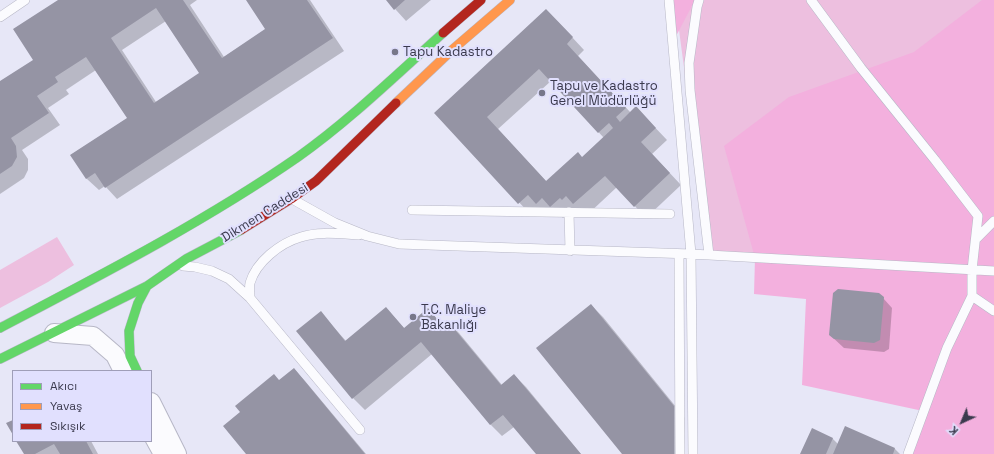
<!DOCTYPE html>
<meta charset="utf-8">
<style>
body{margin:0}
#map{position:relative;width:994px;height:454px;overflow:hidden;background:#e7e7f7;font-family:"Space Grotesk",sans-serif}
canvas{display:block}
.legend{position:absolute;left:12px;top:370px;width:140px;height:72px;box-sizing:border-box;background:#e1e0fe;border:1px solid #9f9eb8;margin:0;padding:5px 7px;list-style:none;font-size:12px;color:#3b3a4e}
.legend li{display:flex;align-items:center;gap:8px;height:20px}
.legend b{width:20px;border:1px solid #9f9eb8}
.north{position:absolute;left:942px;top:402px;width:40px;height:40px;-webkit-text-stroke:3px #e1e0fe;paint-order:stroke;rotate:224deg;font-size:11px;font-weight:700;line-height:16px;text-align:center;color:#3b3a4e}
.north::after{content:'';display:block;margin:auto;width:14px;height:18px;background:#3b3a4e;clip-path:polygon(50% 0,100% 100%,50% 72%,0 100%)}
</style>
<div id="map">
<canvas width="994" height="454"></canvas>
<ul class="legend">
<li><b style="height:5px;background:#63d668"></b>Akıcı</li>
<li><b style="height:5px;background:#ff974d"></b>Yavaş</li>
<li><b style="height:5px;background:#b3261e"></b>Sıkışık</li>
</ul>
<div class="north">K</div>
</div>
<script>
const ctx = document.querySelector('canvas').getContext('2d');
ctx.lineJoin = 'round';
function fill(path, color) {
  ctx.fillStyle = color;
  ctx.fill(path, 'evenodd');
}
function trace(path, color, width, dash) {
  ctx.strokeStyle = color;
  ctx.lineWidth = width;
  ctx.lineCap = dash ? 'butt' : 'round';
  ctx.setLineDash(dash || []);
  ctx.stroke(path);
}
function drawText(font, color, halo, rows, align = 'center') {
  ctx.font = font + ' "Space Grotesk",sans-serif';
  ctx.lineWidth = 4;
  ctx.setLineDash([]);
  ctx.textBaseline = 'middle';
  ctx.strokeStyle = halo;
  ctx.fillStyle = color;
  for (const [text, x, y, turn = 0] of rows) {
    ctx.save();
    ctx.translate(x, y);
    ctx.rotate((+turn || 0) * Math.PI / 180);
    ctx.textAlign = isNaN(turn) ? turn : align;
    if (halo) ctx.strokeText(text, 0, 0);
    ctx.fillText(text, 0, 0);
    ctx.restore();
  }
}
fill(new Path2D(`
 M675,0H994V270L709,255Z
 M57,237L74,265L48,282L0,308V270Z`), '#edbfdf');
fill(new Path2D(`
 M669,0H695L673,42Z
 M982,0H994V454H908L923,411L802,385L806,299L754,294L755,258L724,146L789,97L914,52Z`), '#f3b0de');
fill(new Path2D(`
 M59,0H197L190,5L224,57L267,29L247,0H310L344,51L117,199L105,186L99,190L87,179L71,155L128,118L96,70L66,90L69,94L48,108L60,125L22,150L28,159V170L24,178L0,194V83L34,60ZM166,21L201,73L156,102L122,50Z
 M387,0H431L406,21Z
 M558,22L584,50L578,56L631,113L648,120L667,140L652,154L681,185L646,218L617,187L586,216L578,208L574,211L572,209L563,218L555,210L549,215L540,207L531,215L435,113ZM551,81L604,138L582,158L547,182L498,129Z
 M883,298L892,308L889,349L884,352L844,348L830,335Z
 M591,305L603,317L685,418V454H623Z
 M386,308L405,329L428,310L443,325L447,321L459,333L502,385L514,375L526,387L581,454H537L514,427L502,436L491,425L432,354L365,410L353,398L298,332L321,313L346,341Z
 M294,369L305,381L366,454H247L241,412Z
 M832,438L838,444L895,449L900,454H801Z
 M17,441H91L98,454H25Z`), '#0003');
fill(new Path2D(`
 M58,0H183L222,58L265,29L246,0H307L333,38L105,188L95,173L86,179L70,155L127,118L86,57L55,77L58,82L37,96L49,113L11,138L16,146L17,157L12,166L0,174V81L33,60L13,29ZM156,8L199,73L154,103L111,38Z
 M386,0H405L394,10Z
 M546,9L573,37L567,44L626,108L616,117L620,122L636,106L656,128L641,142L670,173L634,207L605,176L573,204L566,196L562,200L560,198L550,207L542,198L536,204L528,195L518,204L434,113ZM539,69L598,133L609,123L613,128L582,157L578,152L546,181L487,117Z
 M838,289L879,293L884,297L880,340L874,343L834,339L829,335L833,293Z
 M591,304L674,406V454H622L536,348Z
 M386,307L404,328L428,308L442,325L447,320L501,385L514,374L581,454H536L503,415L490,425L421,342L352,399L296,331L321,311L345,341Z
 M294,368L365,454H246L223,426L240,412L235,406L274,374L279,380Z
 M13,420V435L6,423Z
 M845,426L895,448L893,454H833Z
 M812,428L833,438L826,454H800Z
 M16,441H86L93,454H60L54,444L35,454H24Z`), '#9594a4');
const lane = new Path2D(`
 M669,0L691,254L693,454
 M699,0L697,7L689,63L690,90L709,255
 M811,0L861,68L935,160L978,216L972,270V296L994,311
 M0,17L25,0
 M292,199L335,223L367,236L399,244L691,254L994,271
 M412,210L670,214
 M569,212L570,251
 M976,239L994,221
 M679,254L680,454
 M183,266L195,267L212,271L229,279L250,298L360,430
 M250,298C250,293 249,287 250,283C256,262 280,243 301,237C319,231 340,234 359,235
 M908,454L947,348L972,296`);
const street = new Path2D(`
 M54,333L93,336L115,355L123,371
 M151,402L177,454
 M151,432L163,454`);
const fast = new Path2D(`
 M0,328C101,275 204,222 298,157C350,120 396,75 443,33
 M0,359L147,286L186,259L241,230
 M137,371L130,356L129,331L138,303L147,286`);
const slow = new Path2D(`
 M396,103L452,50L510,0`);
const jam = new Path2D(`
 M443,33L481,0
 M241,230L291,199L316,181L396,103`);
trace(lane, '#b7b7c6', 10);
trace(street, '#b7b7c6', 20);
trace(fast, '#b7b7c6', 10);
trace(slow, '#b7b7c6', 10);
trace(jam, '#b7b7c6', 10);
trace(lane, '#fbfbfe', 9);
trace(street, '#fbfbfe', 18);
trace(fast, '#63d668', 9);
trace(slow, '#ff974d', 9);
trace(jam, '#b3261e', 9);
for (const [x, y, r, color] of [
 [395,52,4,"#777789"],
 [542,93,4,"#777789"],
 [413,317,4,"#777789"]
]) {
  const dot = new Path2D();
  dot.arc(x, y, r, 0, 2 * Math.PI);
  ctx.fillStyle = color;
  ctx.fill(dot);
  trace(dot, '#e1e0fe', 1.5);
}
drawText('13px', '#3b3a4e', '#e1e0fe', [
 ["Tapu Kadastro",403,52],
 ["Tapu ve Kadastro",550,86],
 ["Genel Müdürlüğü",550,101],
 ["T.C. Maliye",421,310],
 ["Bakanlığı",421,325]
], 'left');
drawText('13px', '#3b3a4e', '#e1e0fe', [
 ["Dikmen Caddesi",265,213,-32]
]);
</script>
